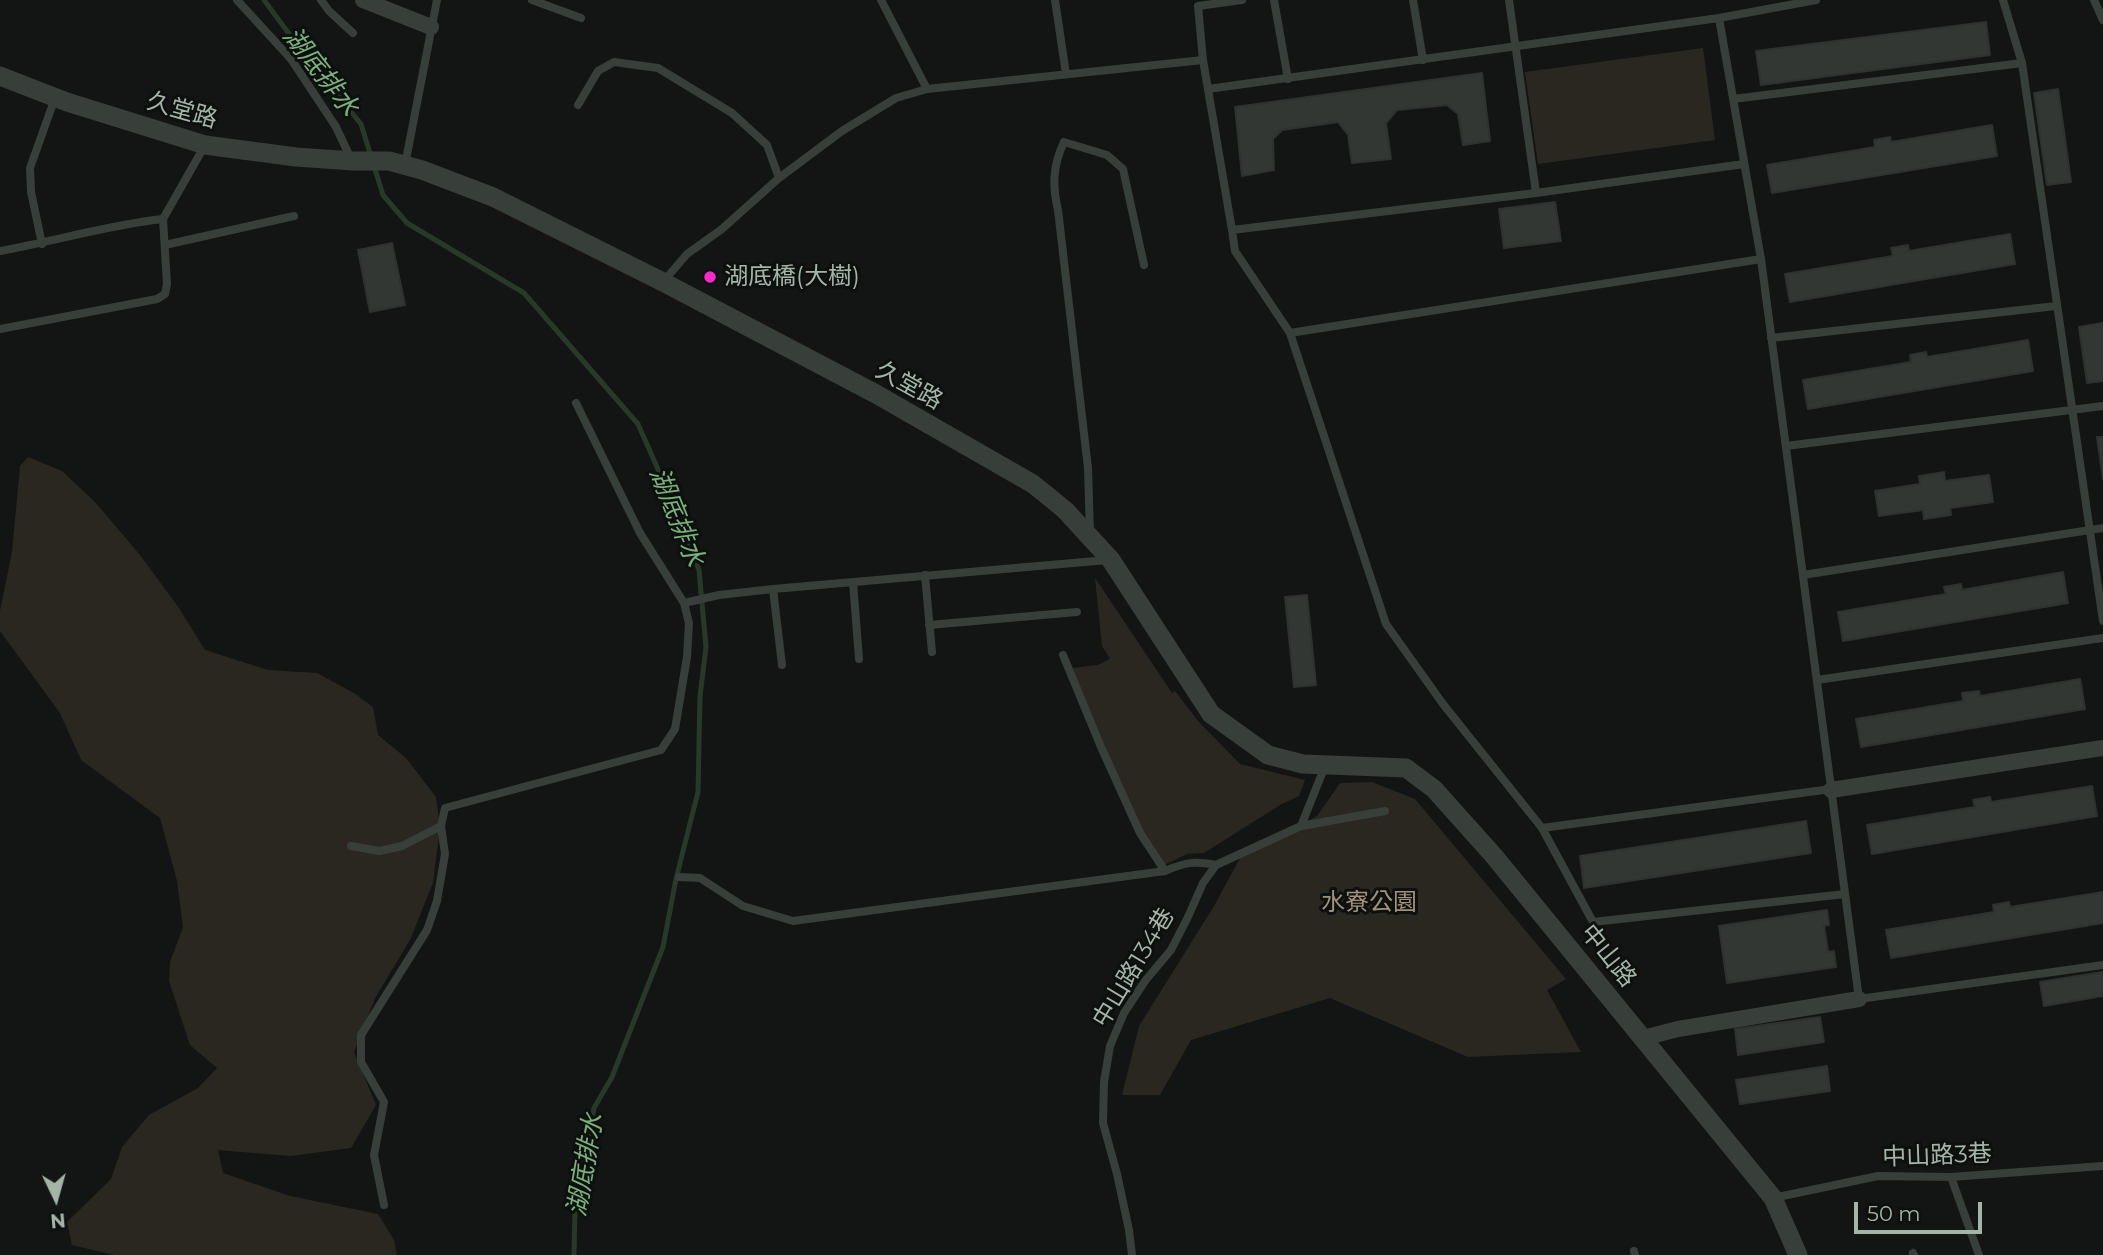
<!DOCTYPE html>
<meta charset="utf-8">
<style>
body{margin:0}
#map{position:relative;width:2103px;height:1255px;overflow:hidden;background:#131514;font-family:Montserrat,sans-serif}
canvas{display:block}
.north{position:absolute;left:21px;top:1164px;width:70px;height:70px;-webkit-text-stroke:5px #0e100f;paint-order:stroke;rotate:175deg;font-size:19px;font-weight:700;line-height:28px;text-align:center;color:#a4b5a8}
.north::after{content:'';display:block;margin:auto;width:24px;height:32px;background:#a4b5a8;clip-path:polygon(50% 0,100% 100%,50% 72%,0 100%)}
.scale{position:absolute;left:1854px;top:1202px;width:128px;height:32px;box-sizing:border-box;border:4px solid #a4b5a8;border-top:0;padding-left:9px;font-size:21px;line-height:24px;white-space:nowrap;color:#a4b5a8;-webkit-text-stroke:5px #0e100f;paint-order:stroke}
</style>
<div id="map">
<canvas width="2103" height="1255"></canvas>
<div class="north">N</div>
<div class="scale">50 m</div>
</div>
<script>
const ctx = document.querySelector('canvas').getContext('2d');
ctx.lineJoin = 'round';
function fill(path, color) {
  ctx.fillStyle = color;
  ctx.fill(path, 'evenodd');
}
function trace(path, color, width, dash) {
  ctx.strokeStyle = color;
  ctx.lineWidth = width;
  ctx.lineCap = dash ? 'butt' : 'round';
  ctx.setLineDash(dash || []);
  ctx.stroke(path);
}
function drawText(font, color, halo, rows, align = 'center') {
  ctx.font = font + ' Montserrat,"Noto Sans TC",sans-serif';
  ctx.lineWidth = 6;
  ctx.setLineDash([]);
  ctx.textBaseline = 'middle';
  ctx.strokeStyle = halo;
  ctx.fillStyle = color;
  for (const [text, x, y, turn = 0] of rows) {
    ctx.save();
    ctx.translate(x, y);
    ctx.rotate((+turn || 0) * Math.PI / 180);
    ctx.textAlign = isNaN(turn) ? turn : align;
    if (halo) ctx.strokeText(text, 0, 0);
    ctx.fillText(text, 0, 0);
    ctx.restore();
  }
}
fill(new Path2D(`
 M1703,48L1715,140L1538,164L1525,72Z
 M28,457L62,471L95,502L140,555L179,608L205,650L268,670L317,673L354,693L373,707L378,735L406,758L436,797L440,827L433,883L410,940L375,998L354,1052L376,1105L351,1148L291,1156L218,1150L223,1173L290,1196L378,1214L394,1240L397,1255H114L72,1245L67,1222L111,1179L122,1147L149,1115L198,1088L217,1068L190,1045L169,981L170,962L183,927L177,881L160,818L81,760L60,713L0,631V611L12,552L20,466Z
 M1095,578L1172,693L1175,691L1198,721L1240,764L1305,780L1299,796L1280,805L1204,853L1187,854L1164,865L1140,828L1071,668L1098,665L1110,659L1102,646Z
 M1372,782L1415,799L1566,979L1547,990L1581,1052L1468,1057L1330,998L1191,1040L1160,1095H1122L1139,1026L1214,906L1240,858L1317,816L1340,783Z`), '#2a2721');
trace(new Path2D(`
 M264,0L307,58L361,124L383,195L407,223L524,293L638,424L668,492L699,570L706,647L700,696L698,792L676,879L663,947L612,1077L594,1108L575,1205L574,1255`), '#293929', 5);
const building = new Path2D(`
 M1986,22L1990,55L1761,85L1756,51Z
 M1482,73L1490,141L1463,145L1458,114L1447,105L1397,110L1386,123L1391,159L1352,163L1348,135L1338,122L1282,130L1273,139L1274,170L1242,176L1235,107Z
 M2058,89L2071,182L2047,185L2034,93Z
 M1992,125L1997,156L1772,193L1767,165L1875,147L1874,140L1890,137L1891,142Z
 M1555,202L1561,241L1504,248L1499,209Z
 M2010,234L2015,264L1790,302L1785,274L1893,256L1891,248L1908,245L1909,251Z
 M392,243L405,305L370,312L358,250Z
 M2103,323V381L2087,383L2079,327Z
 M2028,340L2033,371L1808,409L1803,380L1911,362L1910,355L1926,352L1927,357Z
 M2097,437H2103V479Z
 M1944,472L1945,481L1989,475L1993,502L1950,508L1951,515L1924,519L1923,510L1879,516L1875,491L1920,484L1919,476Z
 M2063,572L2068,603L1843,641L1838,612L1946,594L1944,587L1961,584L1962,590Z
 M1307,595L1316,685L1294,687L1285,597Z
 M2080,679L2085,709L1861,747L1856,719L1963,701L1962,693L1979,691L1980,696Z
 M2092,786L2097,816L1872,854L1867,825L1975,807L1973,800L1990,797L1991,802Z
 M1806,821L1811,853L1584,888L1580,856Z
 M2103,892V923L1891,958L1886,930L1994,912L1993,905L2009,902L2010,907Z
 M1827,910L1829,925L1824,926L1828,952L1834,951L1836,967L1727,983L1719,926Z
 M2103,972V996L2044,1006L2040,982Z
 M1820,1017L1824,1042L1738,1055L1735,1029Z
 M1827,1066L1830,1091L1740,1104L1736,1080Z`);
fill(building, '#333734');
trace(building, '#2d312f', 2);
trace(new Path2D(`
 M237,0L291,59L336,127L351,159
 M321,0L329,11L353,33
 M532,0L581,18
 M1055,0L1066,74
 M1274,0L1288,79
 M1413,0L1423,60
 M2003,0L2022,63
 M2094,0L2103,20
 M1719,18L1816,0
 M1203,60L1198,6L1242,0
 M927,89L1203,60L1232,230L1235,251L1290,333L1761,259L1719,18L1208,89
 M1733,99L2022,63L2103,621
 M578,105L598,71L614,62L658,68L732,113L767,145L779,178
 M405,165L437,0
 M1536,193L1744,164
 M1232,230L1536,193L1509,0
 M42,244L31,192L30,168L55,98
 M165,245L294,216
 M0,251C55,241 108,225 163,219
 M1761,259L1859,999L2103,965
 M663,282L687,254L722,229L779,178L842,131L896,98L927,89L881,0
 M0,329L157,299L165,294L167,284L163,219L205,145
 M1290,333L1386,624L1443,704L1542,828L1831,789
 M1771,338L2056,306
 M1786,446L2103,406
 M1090,533L1088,468L1058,210C1052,185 1053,165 1064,142L1107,155L1123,169L1144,265
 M925,575L932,652
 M1803,575L2103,528
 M853,582L859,659
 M773,589L782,665
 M684,603L719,595L773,589L1108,560
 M929,625L1077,612
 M1063,655L1101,747L1140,833L1165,871C1186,862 1194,861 1216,865
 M1817,680L2103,638
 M1301,826L1385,811
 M1542,828L1593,922L1845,894
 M351,846L379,851L402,846L441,826
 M679,877L700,878L743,906L793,921L1165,871
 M1951,1177L1979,1255
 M1773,1198L1878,1176L1951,1177L2103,1166
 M384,1205L374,1155L384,1102L361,1062V1035L427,930L437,901L445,854L441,826L445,808L661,750L675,729L687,657L689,623L684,603L640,533L576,403
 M1634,1251L1635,1255
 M1913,1253L1914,1255
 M1132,1255L1129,1230L1117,1174L1103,1123L1104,1082L1110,1046L1124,1013L1145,981L1171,950L1188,917L1203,883L1216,865L1301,826L1325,766`), '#383f3b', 8);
trace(new Path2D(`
 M363,0L431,27
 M1831,790L2103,748
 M1643,1038L1678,1029L1859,999`), '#383f3b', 16);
trace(new Path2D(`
 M0,76L67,102L205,145L296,157L353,161H389L422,170L493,197L663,282L876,394L1033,484L1065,510L1111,560L1211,714L1268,755L1303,764L1406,768L1434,789L1494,856L1773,1198L1798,1255`), '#383f3b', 19);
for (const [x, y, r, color] of [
 [710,277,7,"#f52bc9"]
]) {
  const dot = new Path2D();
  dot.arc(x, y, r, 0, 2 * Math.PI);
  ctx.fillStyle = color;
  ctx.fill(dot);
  trace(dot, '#0e100f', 2.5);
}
drawText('24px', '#a4b5a8', '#0e100f', [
 ["久堂路",182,111,16],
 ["久堂路",909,386,29],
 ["中山路",1608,956,51],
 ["中山路134巷",1134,968,-59],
 ["中山路3巷",1937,1156,-2]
]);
drawText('24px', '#a4b5a8', '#0e100f', [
 ["湖底橋(大樹)",724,277]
], 'left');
drawText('24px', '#a1927b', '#0e100f', [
 ["水寮公園",1369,903]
]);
drawText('italic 26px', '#7ab17b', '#0e100f', [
 ["湖底排水",320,72,52],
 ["湖底排水",676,517,68],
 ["湖底排水",586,1165,-80]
]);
</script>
